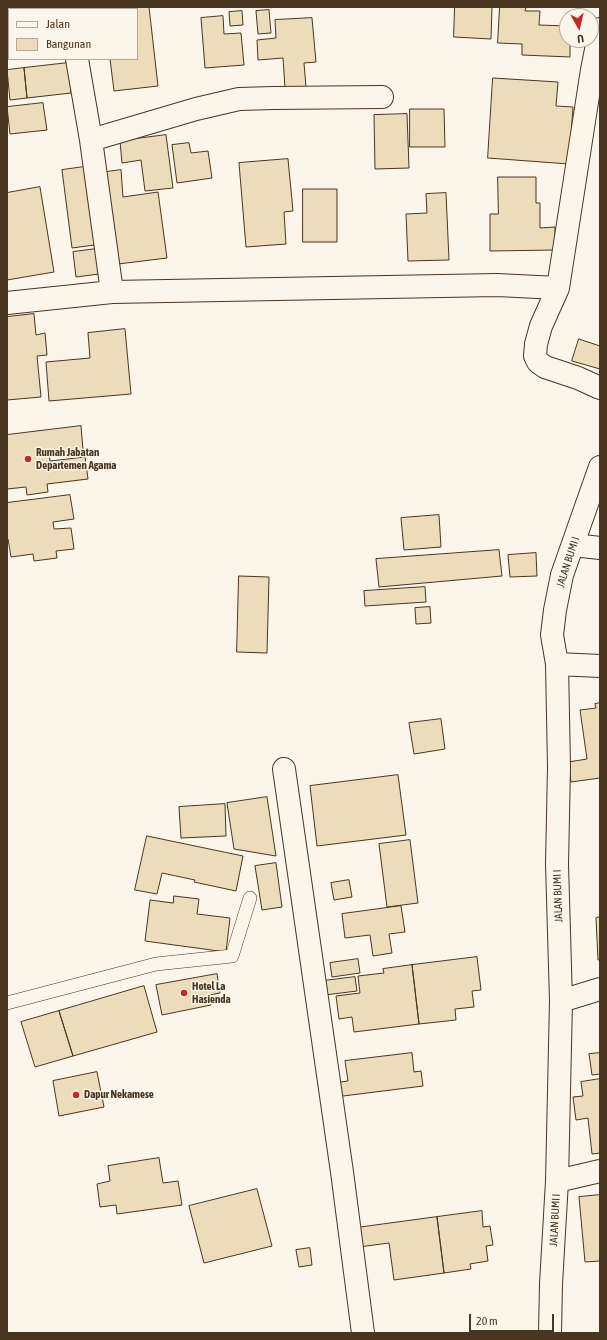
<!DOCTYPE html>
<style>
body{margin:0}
#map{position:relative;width:607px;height:1340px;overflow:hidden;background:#fbf6e9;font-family:"Asap Condensed",sans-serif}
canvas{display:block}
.frame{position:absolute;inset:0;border:8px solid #4a3520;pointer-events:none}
.legend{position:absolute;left:8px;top:8px;width:130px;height:52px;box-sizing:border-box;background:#fbf6e9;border:1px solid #b4a999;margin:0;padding:5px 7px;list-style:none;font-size:12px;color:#4a3520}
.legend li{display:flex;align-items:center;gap:8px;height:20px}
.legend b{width:20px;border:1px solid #b4a999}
.north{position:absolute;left:559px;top:8px;width:40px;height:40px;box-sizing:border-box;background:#fbf6e9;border:1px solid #b4a999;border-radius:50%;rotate:172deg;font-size:11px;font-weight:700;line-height:16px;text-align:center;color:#4a3520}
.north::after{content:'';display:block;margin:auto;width:14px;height:18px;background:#c62828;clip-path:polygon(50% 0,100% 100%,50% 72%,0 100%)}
.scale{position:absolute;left:469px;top:1314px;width:85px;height:18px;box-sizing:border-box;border:2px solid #4a3520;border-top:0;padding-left:5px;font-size:12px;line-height:14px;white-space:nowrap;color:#4a3520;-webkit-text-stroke:3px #fbf6e9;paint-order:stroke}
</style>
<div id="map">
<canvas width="607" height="1340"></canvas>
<div class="frame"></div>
<ul class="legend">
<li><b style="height:5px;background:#fbf6e9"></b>Jalan</li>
<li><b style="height:11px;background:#ecdcbc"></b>Bangunan</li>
</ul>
<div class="north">U</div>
<div class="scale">20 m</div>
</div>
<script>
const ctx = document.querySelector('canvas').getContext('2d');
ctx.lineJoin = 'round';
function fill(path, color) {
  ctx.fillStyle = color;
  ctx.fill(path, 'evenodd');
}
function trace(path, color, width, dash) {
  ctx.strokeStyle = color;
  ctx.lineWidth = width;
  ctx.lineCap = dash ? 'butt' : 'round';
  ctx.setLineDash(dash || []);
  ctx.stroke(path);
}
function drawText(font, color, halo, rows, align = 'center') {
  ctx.font = font + ' "Asap Condensed",sans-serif';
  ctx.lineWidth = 3;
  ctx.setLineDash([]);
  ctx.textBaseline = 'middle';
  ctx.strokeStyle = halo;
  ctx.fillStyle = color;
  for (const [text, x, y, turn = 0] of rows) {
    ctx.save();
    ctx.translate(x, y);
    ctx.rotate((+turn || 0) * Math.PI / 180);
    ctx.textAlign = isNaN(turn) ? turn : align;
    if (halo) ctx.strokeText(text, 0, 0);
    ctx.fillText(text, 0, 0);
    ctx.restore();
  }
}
const building = new Path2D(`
 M28,7H72L73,9H28Z
 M111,7H149L158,86L114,91L110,59H137V9H111Z
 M455,7H492L491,39L454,37Z
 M500,7H526L525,11H540L539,25L567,26V40H570V57L522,55V44L498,43Z
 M269,10L271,33L258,34L256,11Z
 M242,11L243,25L230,26L229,12Z
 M223,16L224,34L241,33L244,65L205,68L201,18Z
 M312,18L316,62L304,63L306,87L285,88L283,58L258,60L257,40L276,38L275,20Z
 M68,63L71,93L27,98L24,68Z
 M24,68L27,98L10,100L7,70Z
 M493,78L558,82L556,106L573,107L569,164L488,158Z
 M43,103L47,130L10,134L7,107Z
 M410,109H444L445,147H410Z
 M407,114L409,168L375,169L374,115Z
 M166,135L173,188L145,191L141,160L122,163L120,141Z
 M189,143L191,153L208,151L212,178L177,183L172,145Z
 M288,159L293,211L284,212L286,244L246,247L239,163Z
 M91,166L102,244L72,248L62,170Z
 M121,170L123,197L158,192L167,258L110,265L99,173Z
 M498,177H536V203H540V228L555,227V250L490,251V214H498Z
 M40,187L54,272L7,280V193Z
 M303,189H337V242H303Z
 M446,193L449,260L408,261L406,214L427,213L426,194Z
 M104,248L107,273L76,277L73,252Z
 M34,314L36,335L45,333L47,355L37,356L41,397L7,400V317Z
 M125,329L131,394L49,401L46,362L90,358L88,333Z
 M579,339L600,346V369L572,361Z
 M81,426L83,450L49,454L50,461L85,457L88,479L47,484L48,492L27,495L26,487L7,489V435Z
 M70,495L74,519L53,522L54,529L71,528L74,549L56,551L57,558L34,561L33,554L11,557L8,539H7V503Z
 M439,515L441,547L404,550L401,518Z
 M499,550L502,576L379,587L376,559Z
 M536,553L537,576L510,577L508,555Z
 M239,576L269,577L267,653L237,652Z
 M425,587L426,602L365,606L364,591Z
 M430,607L431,623L416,624L415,608Z
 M600,703V778L571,782L568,762L587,759L580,710L596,708L595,704Z
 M441,719L445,749L414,754L409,723Z
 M398,775L406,835L317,846L310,786Z
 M267,797L276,856L234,849L227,803Z
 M225,804L226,836L181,838L179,807Z
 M147,836L243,856L236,891L194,882L195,880L162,873L157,894L135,890Z
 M410,840L418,903L387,907L379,844Z
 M276,863L282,907L262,910L255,866Z
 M349,880L352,897L334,900L331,883Z
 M174,896L199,899L197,914L230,918L226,952L145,941L150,900L173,903Z
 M401,906L405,932L389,934L392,953L373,956L370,935L345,938L342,914Z
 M600,917V960H598L596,918Z
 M477,957L481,990L472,991L474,1007L455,1009L456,1020L419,1024L412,965Z
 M358,959L360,973L332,977L330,963Z
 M412,965L419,1024L354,1032L352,1017L339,1019L336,996L360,993L358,976L384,973L383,969Z
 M217,974L220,993L209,995L211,1005L162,1015L156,985Z
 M355,977L357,991L325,995L323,981Z
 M144,986L157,1032L73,1056L59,1011Z
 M59,1011L73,1056L35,1067L21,1022Z
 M412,1053L414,1072L421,1071L423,1086L335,1097L333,1083L348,1081L345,1061Z
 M600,1053V1074L592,1075L589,1054Z
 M97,1072L104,1107L59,1116L53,1081Z
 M600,1079V1153L592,1154L588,1118L576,1120L573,1097L583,1096L581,1082Z
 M159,1158L163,1183L178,1181L182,1205L117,1214L116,1205L100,1207L97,1184L110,1181L108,1166Z
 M257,1189L272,1246L204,1263L189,1206Z
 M600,1195V1261L585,1262L579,1197Z
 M482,1211L483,1227L490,1226L493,1245L486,1246L488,1261L470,1264L471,1269L444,1273L437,1217Z
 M437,1217L444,1273L394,1280L389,1243L359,1247L356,1228Z
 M310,1248L312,1265L299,1267L296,1250Z`);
fill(building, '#ecdcbc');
trace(building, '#4a3520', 1);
const service = new Path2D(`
 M7,1003L156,964L232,956L250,898`);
const minor = new Path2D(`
 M600,29L592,70L558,288L541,326L536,344L535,356L538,362L545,367L578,378L600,388
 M77,59L91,140L196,109L239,99L273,98L382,97
 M91,140L112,292
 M7,303L112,292L497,285L558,288
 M573,545L600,548
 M557,664L600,666
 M284,769L342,1172L363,1333
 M561,1001L600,989
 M557,1181L600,1171
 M550,1333L551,1284L557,1181L561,1001L557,864L559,767L557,664L552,635L555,610L562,575L600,467`);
trace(service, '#4a3520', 14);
trace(minor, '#4a3520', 24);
trace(service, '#fbf6e9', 13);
trace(minor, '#fbf6e9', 22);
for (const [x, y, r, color] of [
 [28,459,4,"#c62828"],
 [184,993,4,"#c62828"],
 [76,1095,4,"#c62828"]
]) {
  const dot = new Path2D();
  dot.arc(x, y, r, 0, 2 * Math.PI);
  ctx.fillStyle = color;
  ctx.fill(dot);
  trace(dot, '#fbf6e9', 1.5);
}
drawText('bold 11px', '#4a3520', '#fbf6e9', [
 ["Rumah Jabatan",36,453],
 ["Departemen Agama",36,466],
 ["Hotel La",192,987],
 ["Hasienda",192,1000],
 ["Dapur Nekamese",84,1095]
], 'left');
drawText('11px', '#4a3520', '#fbf6e9', [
 ["JALAN BUMI I",568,562,-72],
 ["JALAN BUMI I",558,896,-92],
 ["JALAN BUMI I",555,1220,-87]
]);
</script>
